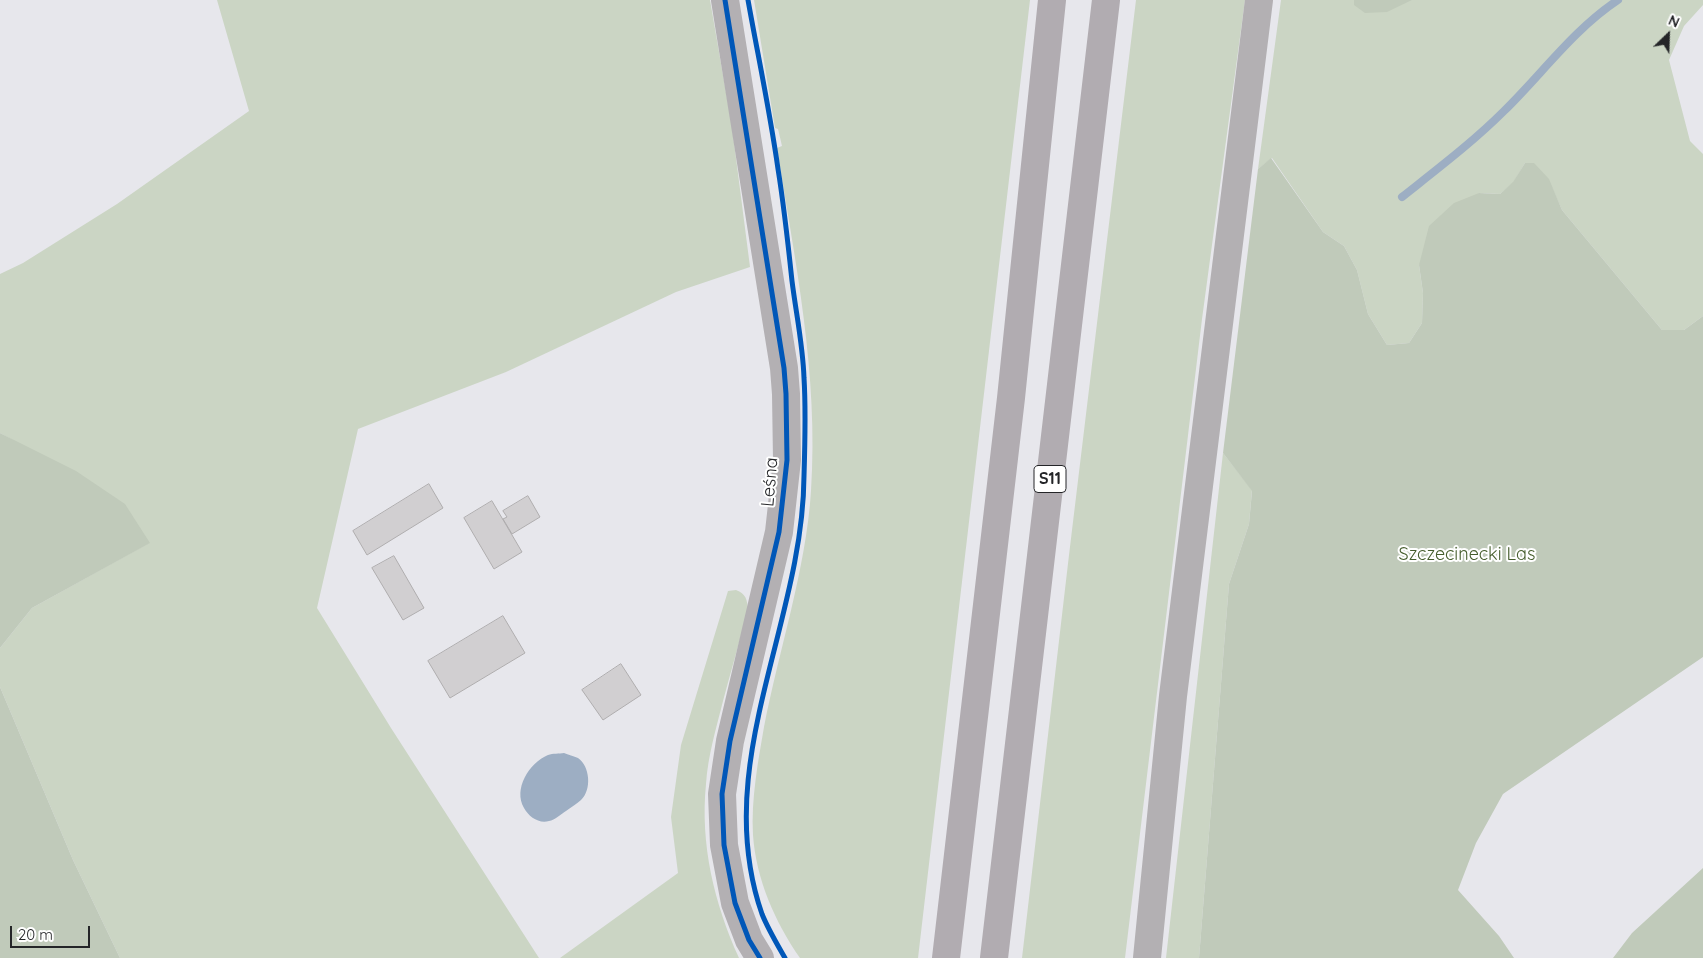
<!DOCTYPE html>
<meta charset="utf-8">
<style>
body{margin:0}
#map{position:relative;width:1703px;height:958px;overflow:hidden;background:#e7e7ec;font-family:Quicksand,sans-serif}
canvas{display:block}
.north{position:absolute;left:1643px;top:10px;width:50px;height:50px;-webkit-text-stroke:4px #fff;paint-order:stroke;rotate:24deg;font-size:14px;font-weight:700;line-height:20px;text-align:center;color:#242528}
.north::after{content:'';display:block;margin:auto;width:18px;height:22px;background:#242528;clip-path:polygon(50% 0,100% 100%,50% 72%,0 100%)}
.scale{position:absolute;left:10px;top:926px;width:80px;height:22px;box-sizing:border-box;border:2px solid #242528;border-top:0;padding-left:6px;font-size:15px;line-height:18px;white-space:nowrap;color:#242528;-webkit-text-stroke:4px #fff;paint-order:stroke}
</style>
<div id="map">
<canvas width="1703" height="958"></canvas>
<div class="north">N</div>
<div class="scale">20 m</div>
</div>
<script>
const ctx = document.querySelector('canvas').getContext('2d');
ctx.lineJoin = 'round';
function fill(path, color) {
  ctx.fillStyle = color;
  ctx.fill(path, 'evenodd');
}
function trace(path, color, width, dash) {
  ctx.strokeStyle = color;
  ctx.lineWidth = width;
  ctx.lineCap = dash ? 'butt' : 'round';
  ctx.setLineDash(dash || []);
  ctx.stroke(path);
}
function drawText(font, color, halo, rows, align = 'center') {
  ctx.font = font + ' Quicksand,sans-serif';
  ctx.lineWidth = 4;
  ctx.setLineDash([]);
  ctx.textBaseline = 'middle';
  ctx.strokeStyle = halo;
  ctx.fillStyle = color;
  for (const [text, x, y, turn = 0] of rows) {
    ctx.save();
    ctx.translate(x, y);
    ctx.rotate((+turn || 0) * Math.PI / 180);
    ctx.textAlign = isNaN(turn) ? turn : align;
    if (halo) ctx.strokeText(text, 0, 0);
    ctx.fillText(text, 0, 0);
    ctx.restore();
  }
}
fill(new Path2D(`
 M217,0H710L732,127L750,267L676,292L506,372L358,429L317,608L391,728L539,958H120L73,860L0,687V648L32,608L149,543L11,439L0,433V274L23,263L117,204L249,111Z
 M754,0H1030L918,958H800C775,922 756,879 753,835C751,799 758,762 764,727C779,650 806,569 811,491C819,375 795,261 777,148L782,146L778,129L775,128Z
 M1136,0H1245L1202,319L1125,958H1022L1069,555Z
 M1281,0H1703V5L1684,26L1669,60L1690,141L1703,154V316L1684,330H1662L1562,210L1548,179L1525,163L1513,183L1500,194L1479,193L1419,265L1423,293L1422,323L1409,343L1387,345L1368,314L1357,270L1344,246L1323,232L1272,158L1258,169Z
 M1223,453L1252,490L1249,524L1229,584L1199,958H1166Z
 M736,590C746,594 747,599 748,609C740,640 731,671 723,701C716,729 708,755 706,784C700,844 714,903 739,958H560L678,873L671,817L681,745L728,591Z`), '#cbd5c4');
fill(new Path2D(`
 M1354,0H1412L1387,12L1365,13L1354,5Z
 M1271,158L1323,232L1344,246L1357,270L1368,314L1387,345L1409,343L1422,323L1423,293L1419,265L1429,226L1454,203L1479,193L1500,194L1513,182L1525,163H1534L1549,179L1562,210L1662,330H1684L1703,316V657L1503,794L1476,843L1458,890L1499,936L1514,958H1199L1229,584L1249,524L1252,491L1223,453L1258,169Z
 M0,433L76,471L125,504L150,543L32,608L0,648Z
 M0,687L73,860L120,958H0Z
 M1703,868V958H1613L1632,933Z`), '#c0caba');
fill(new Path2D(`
 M564,753C568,755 574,756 578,758C590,766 592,790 581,800C577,804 571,807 566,811C561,814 555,820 549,821C539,824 529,817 524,808C513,789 529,763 548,755C553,753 559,754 564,753Z`), '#9daec3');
trace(new Path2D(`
 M1402,197C1436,170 1473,142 1504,111C1542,74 1573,30 1618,0`), '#9daec3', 8);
const building = new Path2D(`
 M429,484L443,508L367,555L353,531Z
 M528,496L540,517L512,534L503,519L507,517L503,511Z
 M492,501L522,552L494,569L464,518Z
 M394,556L424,608L403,620L372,568Z
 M503,616L525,653L450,698L428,661Z
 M621,664L641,695L603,720L582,690Z`);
fill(building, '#d1cfd1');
trace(building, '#afadae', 1);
trace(new Path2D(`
 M725,0L784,368L786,394L787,460L779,532L730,741L722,794L724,845L735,903L749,940L760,958
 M1147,958L1173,696L1259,0`), '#b3b0b3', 28);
trace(new Path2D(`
 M946,958L1011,398L1052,0
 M994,958L1106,0`), '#b1acb1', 28);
trace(new Path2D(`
 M725,0L784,368L786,394L787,460L779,532L730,741L722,794L724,845L735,903L749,940L760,958
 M748,0C758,56 770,112 778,169C784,206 788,243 792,281C796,313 803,346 804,378C806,410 805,444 804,476C803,625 710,765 762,914C768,929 777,944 785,958`), '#0057b8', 5);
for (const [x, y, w] of [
 [1050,479,32]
]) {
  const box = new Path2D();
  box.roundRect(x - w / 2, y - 13.5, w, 27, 4);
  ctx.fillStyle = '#fff';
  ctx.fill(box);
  trace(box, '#242528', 1);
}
drawText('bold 16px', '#242528', null, [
 ["S11",1050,479]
]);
drawText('18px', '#242528', '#fff', [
 ["Leśna",770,482,-85]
]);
drawText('18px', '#455d2c', '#fff', [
 ["Szczecinecki Las",1467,555]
]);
</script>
